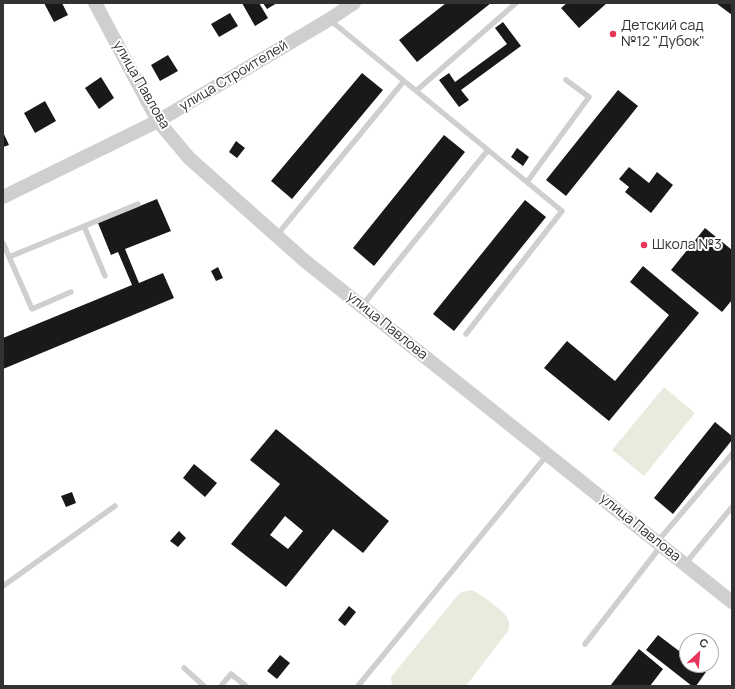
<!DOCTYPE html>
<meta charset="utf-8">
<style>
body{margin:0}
#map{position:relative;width:735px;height:689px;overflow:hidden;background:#fff;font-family:Manrope,sans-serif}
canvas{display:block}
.frame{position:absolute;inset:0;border:4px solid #323232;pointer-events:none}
.north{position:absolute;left:679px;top:633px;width:40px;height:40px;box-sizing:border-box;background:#fff;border:1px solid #adadad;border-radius:50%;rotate:26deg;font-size:11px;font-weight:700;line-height:16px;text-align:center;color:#323232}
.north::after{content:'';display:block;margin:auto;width:14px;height:18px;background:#e8365b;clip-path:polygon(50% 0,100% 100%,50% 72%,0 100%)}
</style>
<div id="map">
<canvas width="735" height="689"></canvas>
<div class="frame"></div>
<div class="north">С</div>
</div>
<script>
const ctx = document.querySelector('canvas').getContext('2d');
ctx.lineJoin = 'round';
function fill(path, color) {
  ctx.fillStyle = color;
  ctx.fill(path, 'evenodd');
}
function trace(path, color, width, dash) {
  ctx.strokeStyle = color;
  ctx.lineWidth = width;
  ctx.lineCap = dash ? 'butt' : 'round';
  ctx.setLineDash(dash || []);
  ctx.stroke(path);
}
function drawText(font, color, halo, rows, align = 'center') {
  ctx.font = font + ' Manrope,sans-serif';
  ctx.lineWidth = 4;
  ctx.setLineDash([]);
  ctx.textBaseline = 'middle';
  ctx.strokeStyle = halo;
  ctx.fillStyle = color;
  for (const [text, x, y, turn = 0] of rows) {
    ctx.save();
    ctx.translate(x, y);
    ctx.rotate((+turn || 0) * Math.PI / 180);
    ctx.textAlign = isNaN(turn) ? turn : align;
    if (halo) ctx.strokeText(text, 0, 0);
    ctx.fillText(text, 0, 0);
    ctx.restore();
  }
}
fill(new Path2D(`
 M664,387L695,413L644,476L612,450Z
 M472,590C481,594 503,610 508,619C510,623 509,627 508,631L466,686H392L391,677L395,672L458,595L461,592Z`), '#e7ecde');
fill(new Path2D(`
 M44,3H62L68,15L54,22Z
 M242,3H259L268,18L255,26Z
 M263,3H277L267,9Z
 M446,3H491L417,62L399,40Z
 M567,3H607L579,28L561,8Z
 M716,3H732V15Z
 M230,13L238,26L219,37L211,24Z
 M503,22L521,46L461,90L469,100L459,107L439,80L449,73L455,82L507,44L495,28Z
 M168,55L178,71L160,81L151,65Z
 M362,73L383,90L292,199L271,181Z
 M101,77L114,98L99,109L85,88Z
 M618,90L638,106L566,196L546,180Z
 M45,101L56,121L35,133L24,113Z
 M3,132L9,145L3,147Z
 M444,135L465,152L374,266L353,248Z
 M236,141L245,148L237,158L229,152Z
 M517,148L529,157L523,166L511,157Z
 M629,167L649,183L657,172L673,185L651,213L625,192L629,187L619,179Z
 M157,199L171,231L125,249L139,283L163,273L174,298L3,369V338L132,285L118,252L111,255L98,223Z
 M525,200L546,217L454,331L433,314Z
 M705,228L732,250V300L722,312L671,270Z
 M643,266L699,313L609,421L544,368L567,341L615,381L669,315L630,282Z
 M218,267L223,278L216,281L211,271Z
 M715,422L732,436V440L673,514L654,498Z
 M276,429L389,521L363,553L333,529L286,587L231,544L280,484L250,460ZM285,516L303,531L288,549L270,535Z
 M194,464L217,483L205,497L183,478Z
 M72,492L76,503L66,507L61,496Z
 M179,531L186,538L178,547L170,541Z
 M349,606L356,612L345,626L338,620Z
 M658,635L687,657V665H697L706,672L696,686H692L646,650Z
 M639,649L663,669L650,686H610Z
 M280,655L290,663L277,679L267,671Z`), '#191919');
trace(new Path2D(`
 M330,20L562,211L466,334
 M416,91L516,3
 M527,182L589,97L566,80
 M84,226L105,276
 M277,235L404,81
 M3,243L32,309L71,292
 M9,257L138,204
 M362,306L488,150
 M657,542L732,454
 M685,564L732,507
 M3,586L115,506
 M585,644L661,546
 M184,668L204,686
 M221,686L231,674L246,686
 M358,686L547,455`), '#cfcfcf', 5.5);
trace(new Path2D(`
 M95,3L158,121L189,158L305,261L732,602
 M3,197L158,121L330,19L354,3`), '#cfcfcf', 14);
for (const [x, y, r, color] of [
 [613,34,4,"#e8365b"],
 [644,245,4,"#e8365b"]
]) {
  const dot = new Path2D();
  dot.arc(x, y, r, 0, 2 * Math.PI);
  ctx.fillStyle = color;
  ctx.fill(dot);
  trace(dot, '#fff', 1.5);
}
drawText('14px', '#323232', '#fff', [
 ["Детский сад",621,26],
 ["№12 \"Дубок\"",621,42],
 ["Школа №3",652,245]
], 'left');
drawText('14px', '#323232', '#fff', [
 ["улица Строителей",234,76,-31],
 ["улица Павлова",141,85,60],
 ["улица Павлова",387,326,39],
 ["улица Павлова",640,528,39]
]);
</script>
